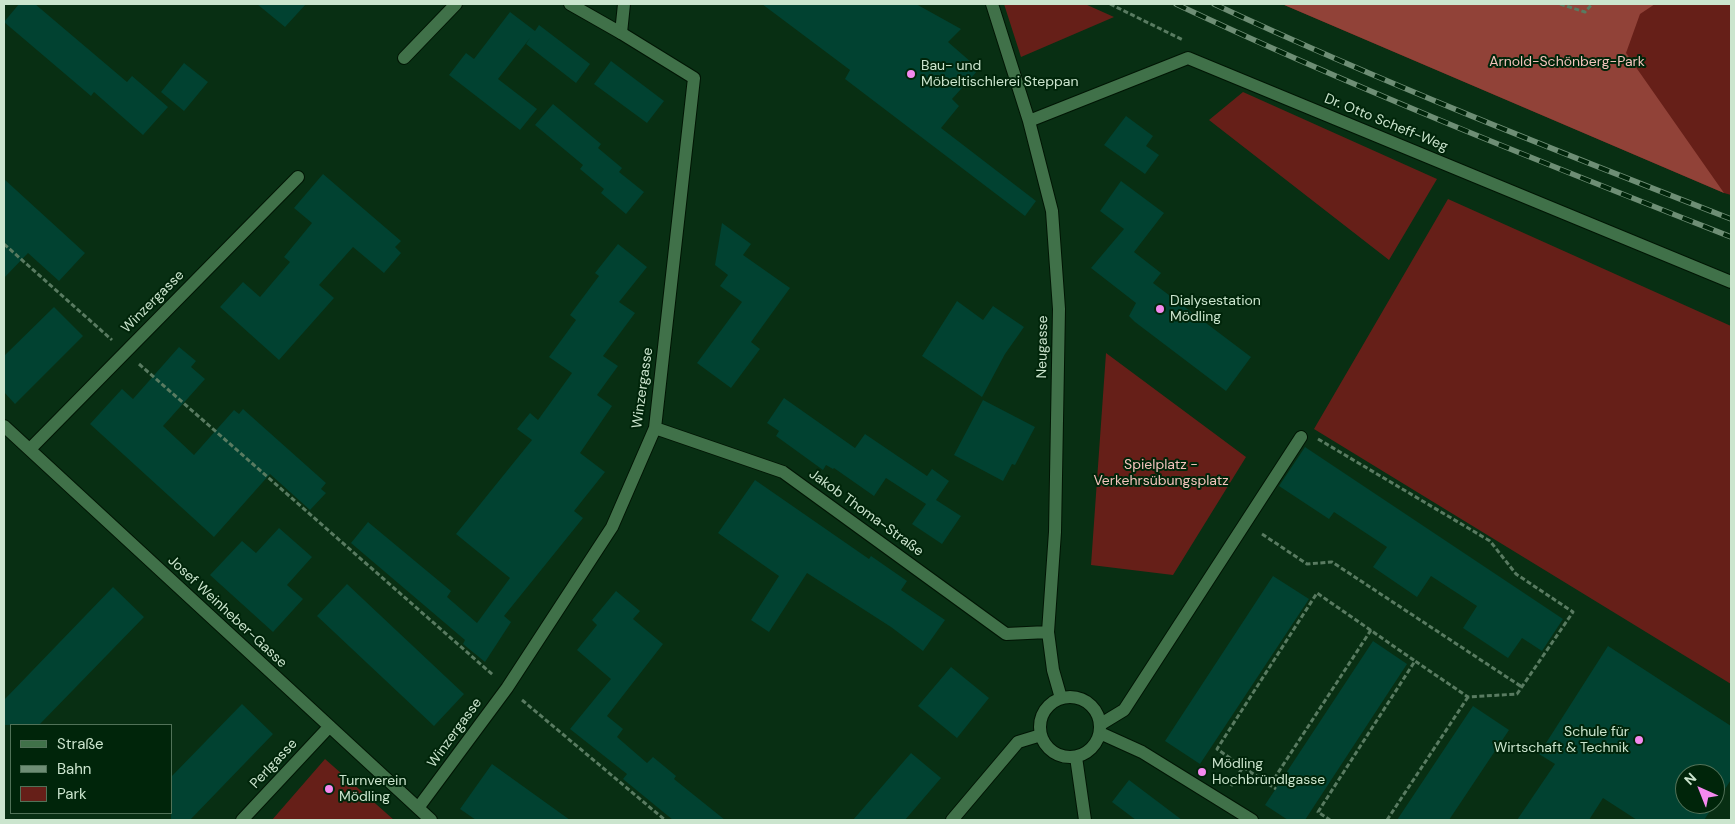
<!DOCTYPE html>
<meta charset="utf-8">
<style>
body{margin:0}
#map{position:relative;width:1735px;height:824px;overflow:hidden;background:#082f13;font-family:"DM Sans",sans-serif}
canvas{display:block}
.frame{position:absolute;inset:0;border:5px solid #cbe5ce;pointer-events:none}
.legend{position:absolute;left:10px;top:724px;width:162px;height:90px;box-sizing:border-box;background:#00250a;border:1px solid #517258;margin:0;padding:6px 9px;list-style:none;font-size:15px;color:#cbe5ce}
.legend li{display:flex;align-items:center;gap:10px;height:25px}
.legend b{width:25px;border:1px solid #517258}
.north{position:absolute;left:1675px;top:764px;width:50px;height:50px;box-sizing:border-box;background:#00250a;border:1px solid #517258;border-radius:50%;rotate:316deg;font-size:14px;font-weight:700;line-height:20px;text-align:center;color:#cbe5ce}
.north::after{content:'';display:block;margin:auto;width:18px;height:22px;background:#f489ef;clip-path:polygon(50% 0,100% 100%,50% 72%,0 100%)}
</style>
<div id="map">
<canvas width="1735" height="824"></canvas>
<div class="frame"></div>
<ul class="legend">
<li><b style="height:6px;background:#407149"></b>Straße</li>
<li><b style="height:6px;background:#6e8e75"></b>Bahn</li>
<li><b style="height:14px;background:#661f18"></b>Park</li>
</ul>
<div class="north">N</div>
</div>
<script>
const ctx = document.querySelector('canvas').getContext('2d');
ctx.lineJoin = 'round';
function fill(path, color) {
  ctx.fillStyle = color;
  ctx.fill(path, 'evenodd');
}
function trace(path, color, width, dash) {
  ctx.strokeStyle = color;
  ctx.lineWidth = width;
  ctx.lineCap = dash ? 'butt' : 'round';
  ctx.setLineDash(dash || []);
  ctx.stroke(path);
}
function drawText(font, color, halo, rows, align = 'center') {
  ctx.font = font + ' "DM Sans",sans-serif';
  ctx.lineWidth = 4;
  ctx.setLineDash([]);
  ctx.textBaseline = 'middle';
  ctx.strokeStyle = halo;
  ctx.fillStyle = color;
  for (const [text, x, y, turn = 0] of rows) {
    ctx.save();
    ctx.translate(x, y);
    ctx.rotate((+turn || 0) * Math.PI / 180);
    ctx.textAlign = isNaN(turn) ? turn : align;
    if (halo) ctx.strokeText(text, 0, 0);
    ctx.fillText(text, 0, 0);
    ctx.restore();
  }
}
fill(new Path2D(`
 M1004,4H1085L1114,17L1021,57Z
 M1282,4H1731V195L1724,193Z
 M1243,92L1437,179L1389,260L1209,120Z
 M1448,199L1731,326V684L1314,429Z
 M1106,353L1246,457L1173,575L1091,565Z
 M325,759L394,820H272Z`), '#661f18');
fill(new Path2D(`
 M1282,4H1655L1640,14L1626,53L1724,193Z`), '#914238');
fill(new Path2D(`
 M19,4H35L127,82L132,76L168,107L143,135L94,92L91,96L4,22Z
 M257,4H306L285,27Z
 M762,4H916L961,29L948,42L979,69L952,99L959,106L941,128L1036,201L1025,216L845,79L850,70Z
 M510,12L535,31L539,25L590,64L576,83L526,44L530,38L498,79L537,109L520,130L449,75L466,53L474,59Z
 M611,61L664,101L647,123L594,84Z
 M184,63L208,82L184,111L161,92Z
 M553,104L601,144L598,148L622,168L619,172L644,192L626,214L601,193L604,189L580,169L583,165L535,125Z
 M1126,116L1153,136L1146,146L1159,155L1145,174L1104,145Z
 M323,174L401,241L395,247L401,253L384,273L353,247L319,285L334,298L279,360L220,307L243,282L260,297L290,262L284,257L312,223L294,208Z
 M4,179L85,253L59,281L28,253L4,278Z
 M1121,181L1164,213L1134,252L1161,273L1153,283L1251,357L1226,391L1135,322L1129,316L1136,303L1091,268L1124,229L1100,211Z
 M722,223L751,244L743,255L790,288L751,342L760,349L731,388L697,363L742,302L720,286L728,275L715,265Z
 M618,244L647,267L619,302L635,313L603,356L618,366L597,395L612,406L580,453L605,472L574,511L583,518L504,616L511,622L485,662L463,644L465,640L351,543L368,522L451,591L447,597L477,623L510,578L456,534L532,440L517,429L530,413L538,420L572,373L549,357L576,320L570,315L599,276L595,273Z
 M957,301L983,320L993,306L1024,327L1005,354L982,397L922,356Z
 M54,307L83,336L15,404L4,392V356Z
 M179,347L196,361L191,367L205,379L163,426L194,455L234,410L239,414L243,409L326,483L321,489L326,493L310,510L270,474L214,537L90,424L122,389L133,399Z
 M784,398L855,448L865,434L927,476L932,469L949,481L936,500L961,516L942,544L912,524L926,504L886,478L874,496L834,468L833,469L826,465L823,470L776,436L779,431L767,423Z
 M983,400L1035,427L1015,465L1012,464L1003,481L954,455Z
 M1305,447L1563,619L1542,651L1522,638L1508,658L1463,628L1477,606L1431,576L1417,597L1373,567L1387,547L1334,512L1329,519L1279,486Z
 M755,480L869,559L871,556L907,581L901,590L945,620L923,651L891,627L807,573L769,632L751,620L779,576L718,533Z
 M279,528L312,557L287,585L303,599L273,632L210,575L242,541L256,553Z
 M1273,576L1309,599L1200,764L1165,741Z
 M347,584L464,694L434,726L317,616Z
 M113,587L144,617L39,725H4V700Z
 M616,591L640,611L633,619L663,644L607,716L623,729L617,737L647,763L653,757L676,776L674,779L725,820H673L623,779L627,774L570,729L611,679L577,650L597,625L592,620Z
 M1373,641L1407,664L1305,820H1288L1265,805Z
 M1608,646L1731,726V780L1704,820H1637L1603,798L1589,820H1517L1555,764L1539,754ZM1685,774H1715V804H1685Z
 M951,667L989,698L957,738L918,706Z
 M242,704L273,734L190,820H171V777Z
 M1473,706L1509,730L1449,820H1397Z
 M911,753L941,778L905,820H853Z
 M492,764L570,820H476L460,809Z
 M1129,780L1182,820H1136L1112,802Z`), '#014231');
const service = new Path2D(`
 M621,33L624,4
 M1101,724L1124,710L1301,437`);
const minor = new Path2D(`
 M992,4L1029,121L1052,211L1059,309L1055,532L1048,632L1053,670L1061,698
 M404,58L456,4
 M1029,121L1188,58L1731,282
 M4,426L431,820
 M655,428L783,472L1006,634L1048,632
 M30,449L298,177
 M1040 727a30 30 0 1 1 60 0a30 30 0 1 1-60 0Z
 M1100,733L1142,752L1252,820
 M1076,757L1085,820
 M418,808L507,688L612,527L655,428L694,78L621,33L570,4
 M242,820L329,727
 M952,820L1018,742L1041,735`);
trace(service, '#001504', 14);
trace(minor, '#001504', 14);
trace(new Path2D(`
 M1110,4L1183,40
 M1560,4L1585,12L1592,4
 M4,244L112,340
 M139,364L493,675
 M1318,439L1490,541L1516,574L1573,612L1517,694L1468,697L1415,661L1318,812L1330,820
 M1262,534L1307,564L1332,562L1522,687
 M522,700L665,820
 M1243,767L1276,789
 M1270,785L1371,630
 M1231,786L1243,767L1217,749L1317,593L1415,661
 M1387,820L1468,697`), '#597b61', 3, [5, 2.5]);
trace(service, '#407149', 12);
trace(minor, '#407149', 12);
const rail = new Path2D(`
 M1176,4C1358,90 1544,163 1731,237
 M1214,4C1383,83 1557,151 1731,219`);
trace(rail, '#6e8e75', 5.5);
trace(rail, '#00250a', 4, [11]);
for (const [x, y, r, color] of [
 [911,74,5,"#f489ef"],
 [1160,309,5,"#f489ef"],
 [1639,740,5,"#f489ef"],
 [1202,772,5,"#f489ef"],
 [329,789,5,"#f489ef"]
]) {
  const dot = new Path2D();
  dot.arc(x, y, r, 0, 2 * Math.PI);
  ctx.fillStyle = color;
  ctx.fill(dot);
  trace(dot, '#00250a', 2);
}
drawText('14px', '#f3c3bc', '#00250a', [
 ["Arnold-Schönberg-Park",1567,62],
 ["Spielplatz -",1161,465],
 ["Verkehrsübungsplatz",1161,481]
]);
drawText('14px', '#cbe5ce', '#00250a', [
 ["Bau- und",921,66],
 ["Möbeltischlerei Steppan",921,82],
 ["Dialysestation",1170,301],
 ["Mödling",1170,317],
 ["Schule für",1629,732,"right"],
 ["Wirtschaft & Technik",1629,748,"right"],
 ["Mödling",1212,764],
 ["Hochbründlgasse",1212,780],
 ["Turnverein",339,781],
 ["Mödling",339,797]
], 'left');
drawText('14px', '#cbe5ce', '#00250a', [
 ["Dr. Otto Scheff-Weg",1386,123,22],
 ["Winzergasse",153,302,-45],
 ["Neugasse",1043,347,-89],
 ["Winzergasse",643,388,-82],
 ["Jakob Thoma-Straße",866,513,36],
 ["Josef Weinheber-Gasse",227,612,43],
 ["Winzergasse",455,733,-54],
 ["Perlgasse",274,764,-47]
]);
</script>
